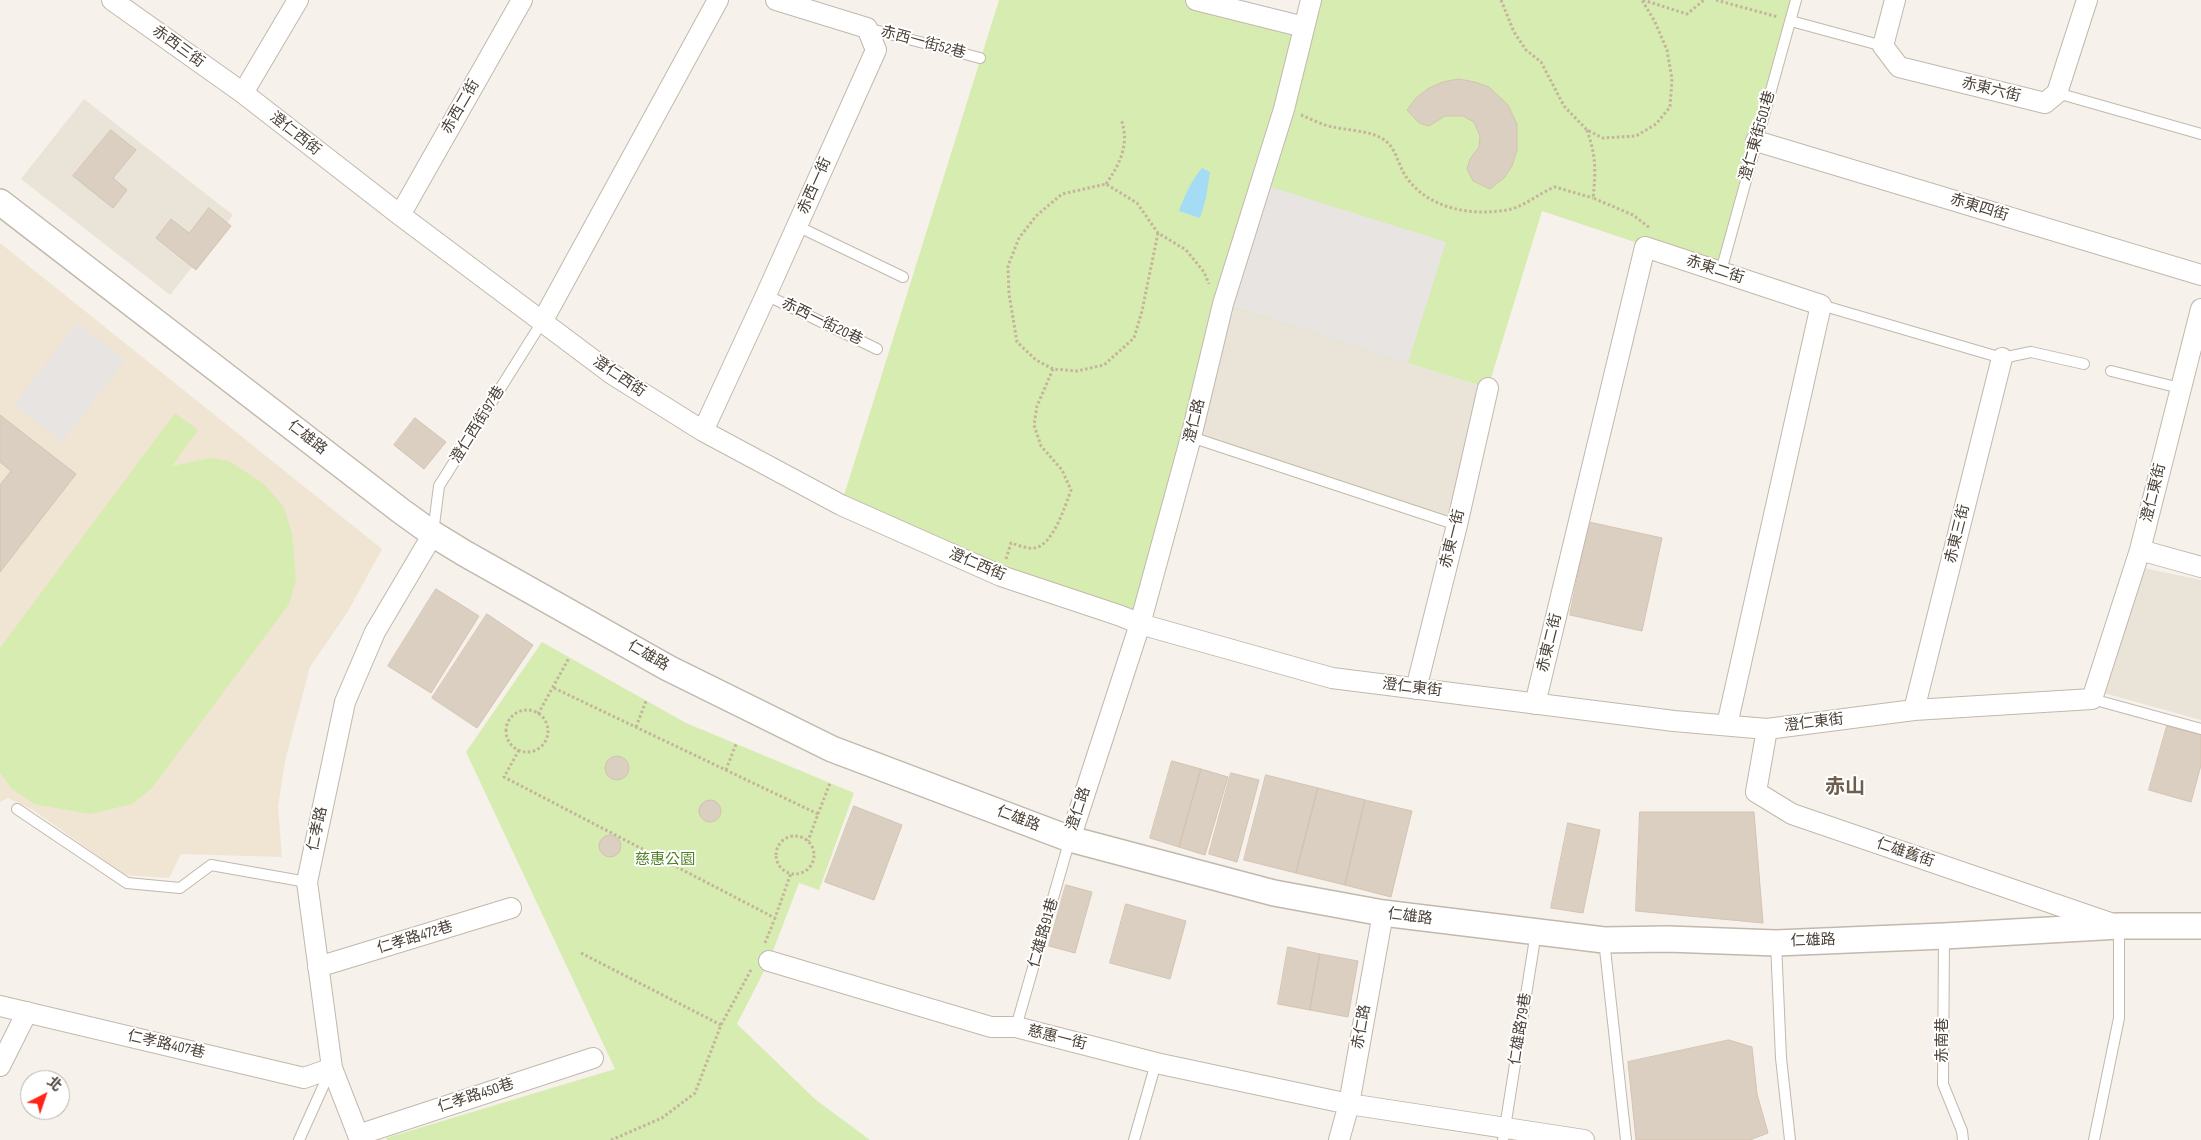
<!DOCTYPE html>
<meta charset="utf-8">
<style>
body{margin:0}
#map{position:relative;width:2201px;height:1140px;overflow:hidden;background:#f6f1ea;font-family:"Sofia Sans Condensed","Noto Sans TC",sans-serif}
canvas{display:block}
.north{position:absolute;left:20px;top:1070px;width:50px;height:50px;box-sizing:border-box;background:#fff;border:1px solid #b7b3af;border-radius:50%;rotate:41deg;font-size:14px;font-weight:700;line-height:20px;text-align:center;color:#4b4137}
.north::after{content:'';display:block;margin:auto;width:18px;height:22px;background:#ff2518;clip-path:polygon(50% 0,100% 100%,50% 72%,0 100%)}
</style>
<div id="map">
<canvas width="2201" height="1140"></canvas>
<div class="north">北</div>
</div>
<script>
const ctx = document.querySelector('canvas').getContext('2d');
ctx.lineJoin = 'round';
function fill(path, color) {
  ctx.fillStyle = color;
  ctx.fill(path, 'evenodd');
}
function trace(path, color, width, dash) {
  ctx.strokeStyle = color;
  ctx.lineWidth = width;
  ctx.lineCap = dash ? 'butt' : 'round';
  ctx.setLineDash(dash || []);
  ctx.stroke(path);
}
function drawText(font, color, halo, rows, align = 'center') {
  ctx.font = font + ' "Sofia Sans Condensed","Noto Sans TC",sans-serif';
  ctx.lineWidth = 4;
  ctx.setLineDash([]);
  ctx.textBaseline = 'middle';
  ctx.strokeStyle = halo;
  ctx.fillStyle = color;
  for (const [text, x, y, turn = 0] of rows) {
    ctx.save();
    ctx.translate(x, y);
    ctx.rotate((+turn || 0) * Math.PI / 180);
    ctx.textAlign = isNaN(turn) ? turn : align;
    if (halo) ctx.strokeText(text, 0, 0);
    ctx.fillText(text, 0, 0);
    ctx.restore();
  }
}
fill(new Path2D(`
 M84,99L233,215L170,295L21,179Z
 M1223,304L1488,388L1457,525L1191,437Z
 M2144,568L2201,580V720L2104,693Z`), '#eae3d8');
fill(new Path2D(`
 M0,243L382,549L347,613L310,667L285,761L278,807L282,857L181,854L169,878L125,875L33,810L8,798L0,802Z`), '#f0e5d3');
fill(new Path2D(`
 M999,0H1196L1303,27L1311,0H1796L1721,271L1542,211L1488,388L1227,306L1140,624L841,505Z
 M175,413L198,430L172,466L210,458L229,461L264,484L284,507L292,534L296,580L289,604L152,788L132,804L90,814L34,804L12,789L0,773V648Z
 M542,642L686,723L854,793L819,890L799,883L769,961L737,1024L816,1100L870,1140H387L386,1138L615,1069L466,752Z`), '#d7ecb1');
fill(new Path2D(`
 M1261,184L1446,242L1408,363L1223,304Z
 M77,323L125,360L62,442L14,405Z`), '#e7e4e2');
fill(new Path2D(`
 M1202,168L1210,172L1206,198L1200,218L1179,211C1185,195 1191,181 1202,168Z`), '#a4dbf5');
const building = new Path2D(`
 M1459,79L1475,82L1489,87L1508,105L1517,124V150L1512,166L1504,178L1490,189L1473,181L1467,169L1470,159L1479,147L1480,136L1474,122L1463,116H1445L1429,126L1419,123L1407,110L1416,98L1429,88L1443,82Z
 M111,130L136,150L113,178L127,190L113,208L73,176Z
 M209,208L231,226L196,270L156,238L171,219L189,233Z
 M0,415L76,474L0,572V485L11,471L0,462Z
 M415,418L446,442L424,469L394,445Z
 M1589,522L1662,538L1642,631L1570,615Z
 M436,589L479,616L431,693L388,666Z
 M487,614L533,645L477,728L432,698Z
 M2167,726L2201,735V765L2191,802L2149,790Z
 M605 768a12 12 0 1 1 24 0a12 12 0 1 1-24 0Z
 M1172,761L1201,769L1179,847L1150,838Z
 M1201,769L1228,777L1205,855L1179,847Z
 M1231,773L1259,780L1237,862L1209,854Z
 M1266,775L1318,788L1296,873L1244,860Z
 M1318,788L1365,800L1345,885L1296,873Z
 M699 811a11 11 0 1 1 22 0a11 11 0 1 1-22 0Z
 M1365,800L1412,811L1391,897L1345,885Z
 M854,806L902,825L874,900L825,882Z
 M1640,812H1754L1763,923L1636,911Z
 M1568,823L1600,830L1583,913L1551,908Z
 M599 846a11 11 0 1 1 22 0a11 11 0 1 1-22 0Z
 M1066,885L1092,892L1075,953L1049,946Z
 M1126,904L1186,921L1170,979L1110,963Z
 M1288,947L1320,954L1310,1010L1278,1004Z
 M1320,954L1358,961L1348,1017L1310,1010Z
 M1729,1040L1752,1047L1757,1094L1768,1133L1750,1140H1636L1628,1062Z`);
fill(building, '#dbcfc2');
trace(building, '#d4c3b1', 1);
const service = new Path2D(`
 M1791,21L1883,46
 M867,28L980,58
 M2057,93L2201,134
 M797,226L903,277
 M1721,271L1796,0
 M766,295L877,349
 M1821,305L2002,358L2031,352L2084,364
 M2111,371L2180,388
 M1191,437L1457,525
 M433,533L439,486L542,322
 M2092,699L2201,729
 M17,809L127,883L180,888L211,865L307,882
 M1944,936L1943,1084L1962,1131L1963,1140
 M1604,940L1626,1140
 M1776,943L1781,1058L1790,1140
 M1016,1027L1070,839
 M299,1140L331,1069
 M1134,1140L1156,1063
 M1503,1140L1536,932
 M2094,1140L2119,1018V926`);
const minor = new Path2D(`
 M112,0L243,93
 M298,0L243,93L400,215L612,374L703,431L841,505L1001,576L1121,616L1140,624L1332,678L1674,721L1767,729L1914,710L2092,699L2140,550L2201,309
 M1196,0L1304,27
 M1895,0L1883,46L1899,67L2045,103L2057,93L2087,0
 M1756,141L2201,275
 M400,215L522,0
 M542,322L718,0
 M703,431L766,295L876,50L867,28L776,0
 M2140,550L2201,567
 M1416,689L1457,525L1488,388
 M1535,704L1645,247L1821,305L1727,725
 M1914,710L2002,358
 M1767,729L1756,792L1792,814L2113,924
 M1070,839L1140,624L1191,437L1223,304L1284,109L1311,0
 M769,961L991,1027H1016L1156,1063L1349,1104L1584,1140
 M318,967L511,908
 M0,1006L304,1078L332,1068
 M0,1066L27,1012
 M358,1135L593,1058
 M360,1140L332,1068L307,882L345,702L375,632L433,534
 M1339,1140L1349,1104L1383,913`);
const tertiary = new Path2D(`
 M0,202L401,511L433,534L464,553L668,668L832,749L1070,839L1274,893L1383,913L1604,940L1668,939L1776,943L1944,936L2119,926H2201`);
trace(service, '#c2b8ac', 12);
trace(minor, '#c2b8ac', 22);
trace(tertiary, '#c2b8ac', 28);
trace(new Path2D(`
 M1501,0L1514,32L1526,50L1541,62L1564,106L1587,130L1603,138L1636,136L1656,124L1670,107L1672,79L1667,50L1655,22L1642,0
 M1643,0L1687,14L1704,0
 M1716,0L1778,17
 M1301,115C1311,119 1322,125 1333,127C1346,130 1370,131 1381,138C1397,146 1397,165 1407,178C1429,209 1471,216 1507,210C1524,207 1539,193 1555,187L1593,198
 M1587,130C1596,156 1596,171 1593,198L1633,215L1650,228
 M1106,184C1120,164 1130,144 1121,119
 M1158,233L1142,311L1134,338L1104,365L1077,371L1053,369L1036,360L1017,342L1009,294L1008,266L1019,238L1036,216L1062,194L1106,184L1137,203L1158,233L1186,250L1204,272L1209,284
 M1006,559L1011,543C1018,545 1027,549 1034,548C1053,546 1065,506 1071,490L1062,470L1041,446L1034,425L1037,406L1053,369
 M554,688L818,814L808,841
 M506 731a21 21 0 1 1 42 0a21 21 0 1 1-42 0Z
 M538,714L569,658
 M636,727L646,701
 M519,750L504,777L775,918L791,873
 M726,770L736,744
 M818,814L830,783
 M776 855a19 19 0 1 1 38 0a19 19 0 1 1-38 0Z
 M765,943L775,918
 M581,953L721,1025
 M611,1140L662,1118L695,1093L721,1025L752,968`), '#c5b39c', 3, [2.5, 2.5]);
trace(service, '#fff', 10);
trace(minor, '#fff', 20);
trace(tertiary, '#fff', 25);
drawText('15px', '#4b4137', '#fff', [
 ["赤西一街52巷",923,43,15],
 ["赤西三街",178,47,36],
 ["赤東六街",1991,90,14],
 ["赤西二街",461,107,-60],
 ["澄仁西街",295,134,38],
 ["澄仁東街501巷",1758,136,-74],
 ["赤西一街",815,186,-66],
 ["赤東四街",1979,208,17],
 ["赤東二街",1715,270,18],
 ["赤西一街20巷",822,322,26],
 ["澄仁西街",619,377,34],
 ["澄仁路",1195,421,-76],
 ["澄仁西街97巷",478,425,-58],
 ["仁雄路",307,438,38],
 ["澄仁東街",2154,493,-76],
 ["赤東三街",1958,534,-76],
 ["赤東一街",1453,539,-76],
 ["澄仁西街",977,565,23],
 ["赤東二街",1550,643,-76],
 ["仁雄路",648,656,30],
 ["澄仁東街",1412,688,7],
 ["澄仁東街",1814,723,-7],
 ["澄仁路",1079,809,-72],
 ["仁雄路",1018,819,21],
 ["仁孝路",318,829,-78],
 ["仁雄舊街",1905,853,19],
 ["仁雄路",1410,917,7],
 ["仁雄路91巷",1044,933,-74],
 ["仁孝路472巷",415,938,-17],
 ["仁雄路",1813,941,-2],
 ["赤仁路",1362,1027,-80],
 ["仁雄路79巷",1521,1029,-81],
 ["慈惠一街",1057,1038,14],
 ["赤南巷",1943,1040,-90],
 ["仁孝路407巷",166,1045,13],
 ["仁孝路450巷",476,1096,-18]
]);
drawText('15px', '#518126', '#fff', [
 ["慈惠公園",665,860]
]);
drawText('bold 20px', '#6e5e4e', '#fff', [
 ["赤山",1845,788]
]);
</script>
